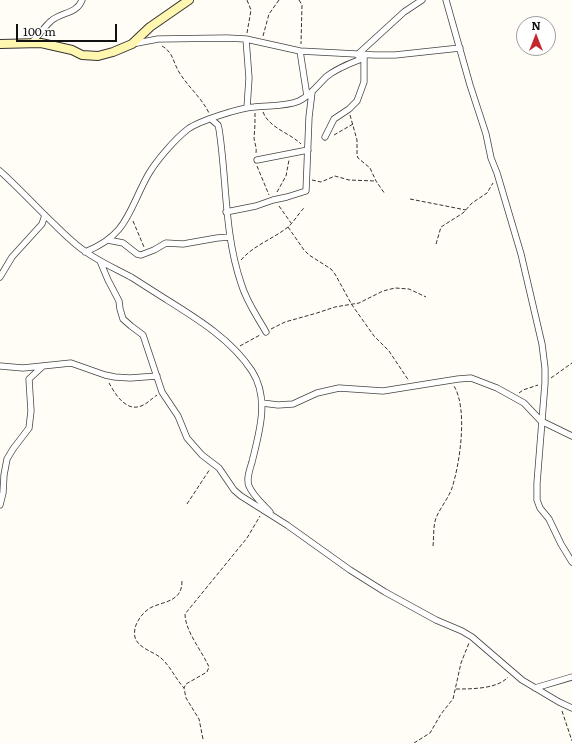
<!DOCTYPE html>
<style>
body{margin:0}
#map{position:relative;width:572px;height:743px;overflow:hidden;background:#fffdf5;font-family:Literata,serif}
canvas{display:block}
.north{position:absolute;left:516px;top:16px;width:40px;height:40px;box-sizing:border-box;background:#fff;border:1px solid #a0a0a0;border-radius:50%;rotate:0deg;font-size:11px;font-weight:700;line-height:16px;text-align:center;color:#111}
.north::after{content:'';display:block;margin:auto;width:14px;height:18px;background:#c4262e;clip-path:polygon(50% 0,100% 100%,50% 72%,0 100%)}
.scale{position:absolute;left:16px;top:24px;width:101px;height:18px;box-sizing:border-box;border:2px solid #111;border-top:0;padding-left:5px;font-size:12px;line-height:14px;white-space:nowrap;color:#111;-webkit-text-stroke:3px #fff;paint-order:stroke}
</style>
<div id="map">
<canvas width="572" height="743"></canvas>
<div class="north">N</div>
<div class="scale">100 m</div>
</div>
<script>
const ctx = document.querySelector('canvas').getContext('2d');
ctx.lineJoin = 'round';
function trace(path, color, width, dash) {
  ctx.strokeStyle = color;
  ctx.lineWidth = width;
  ctx.lineCap = dash ? 'butt' : 'round';
  ctx.setLineDash(dash || []);
  ctx.stroke(path);
}
const street = new Path2D(`
 M446,0L470,85L486,134L491,158L497,173L521,254L542,344L545,368V383L537,483V500L540,508L549,519L561,544L572,562
 M246,39L249,78L247,108
 M32,42C39,36 44,27 51,21C61,12 77,14 82,0
 M132,44L158,39L227,38L246,39L300,51L375,55H395L460,48
 M300,51L307,96
 M357,55L404,12L422,0
 M211,119L218,125L219,129C227,180 224,233 241,283C246,301 257,316 266,332
 M325,137L334,119L349,109L357,101L364,82V55
 M257,160L308,150
 M0,171C19,188 36,207 54,224C64,234 74,244 86,252C100,262 116,269 131,277C142,284 153,291 164,298C196,318 231,339 252,371C270,399 259,433 252,462C250,469 246,479 249,486C253,496 263,504 270,512
 M226,212L256,206L273,200L287,197L306,191L309,117L312,92
 M108,240L123,243L137,254L141,255L154,250L166,243L183,244L217,238L230,237
 M85,252C128,235 128,211 148,175C156,161 175,139 188,129C199,121 239,108 254,107C268,105 285,107 299,101C310,96 317,86 326,77C337,68 351,63 364,58
 M100,261L108,280L119,301L120,309L123,319L131,326L143,335L162,392L178,416L187,438L202,455L219,468L234,490L241,496L287,525L350,570L385,592L436,620L462,631L472,637L522,680L559,702L572,708
 M0,277L12,257L42,224L45,215
 M0,366L23,368L71,363L105,375L115,377L130,378L157,376
 M262,403L278,405L293,404L317,393L339,388L383,391L458,379L471,378L497,388L524,403L541,421L572,436
 M0,505L3,493L4,475L7,459L13,449L29,428L31,411L29,379L42,367
 M535,688L572,677`);
const secondary = new Path2D(`
 M0,44L41,43L72,50L82,55L98,56L113,52L132,44L150,27L189,0`);
trace(street, '#444', 7);
trace(secondary, '#333', 10);
trace(new Path2D(`
 M299,0L302,5L301,44
 M247,33L251,10L247,0
 M263,36L269,14L279,0
 M162,46C173,52 173,62 179,72C188,87 201,97 209,113
 M263,112C269,128 290,133 301,144
 M255,113C255,121 255,129 254,137C254,142 257,147 256,153
 M350,115L357,140V155L358,158L370,168L376,181L385,194
 M334,135L353,124
 M257,166L269,195
 M312,180L321,182L335,176L349,180L375,181
 M277,192L286,176L289,160
 M410,199L466,210
 M279,206L291,223
 M133,221L144,247
 M288,227L304,250L309,255L331,269L335,274L352,305L374,336L389,351L409,381
 M436,244L441,227L463,213L472,203L487,193L493,183
 M241,260C254,245 273,239 288,227C294,222 298,214 304,208
 M271,329L285,322L317,313L335,307L359,303L383,291L395,288L409,289L426,297
 M240,346L260,335
 M551,378L572,363
 M109,383C115,394 126,412 141,406C147,404 151,399 157,395
 M519,393L523,390L538,385
 M187,504L210,469
 M433,546C434,537 433,526 436,518C440,508 448,499 452,488C460,463 468,409 454,386
 M182,581C182,601 166,601 152,607C144,611 139,618 136,625C134,630 134,636 136,640C141,649 154,652 161,658C171,667 175,678 184,688
 M456,689C471,689 498,689 508,677
 M562,711L572,741
 M203,739L199,719L186,698L184,688L186,684L207,672L209,667C202,651 185,631 185,614L247,538L260,516
 M414,743L430,733L441,714L453,699L461,663L469,643`), '#333', 1, [4, 2]);
trace(street, '#fff', 5.5);
trace(secondary, '#fff6b0', 8);
</script>
